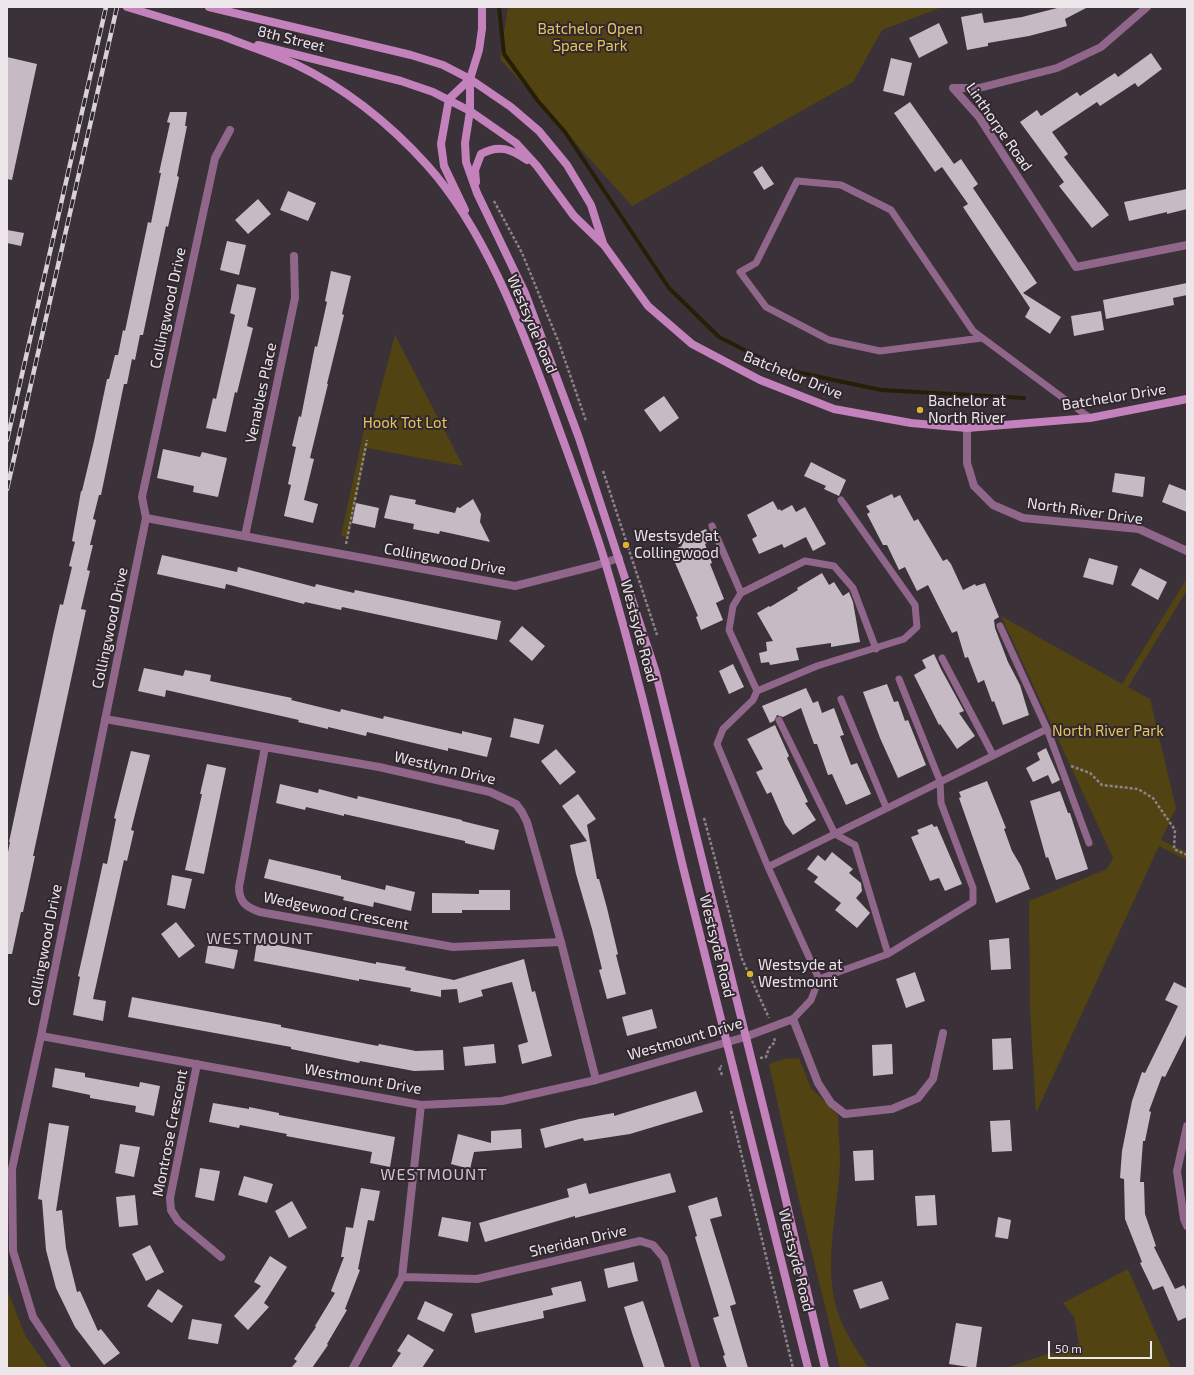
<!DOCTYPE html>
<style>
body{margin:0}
#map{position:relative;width:1194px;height:1375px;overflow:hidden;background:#3a3139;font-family:"Exo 2",sans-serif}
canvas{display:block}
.frame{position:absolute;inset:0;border:8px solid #ece5ea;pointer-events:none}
.scale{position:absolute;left:1048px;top:1341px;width:104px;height:18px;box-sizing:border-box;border:2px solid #ece5ea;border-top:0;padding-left:5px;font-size:12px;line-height:14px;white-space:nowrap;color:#ece5ea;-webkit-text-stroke:3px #30272f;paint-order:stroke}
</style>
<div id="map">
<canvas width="1194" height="1375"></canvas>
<div class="frame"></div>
<div class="scale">50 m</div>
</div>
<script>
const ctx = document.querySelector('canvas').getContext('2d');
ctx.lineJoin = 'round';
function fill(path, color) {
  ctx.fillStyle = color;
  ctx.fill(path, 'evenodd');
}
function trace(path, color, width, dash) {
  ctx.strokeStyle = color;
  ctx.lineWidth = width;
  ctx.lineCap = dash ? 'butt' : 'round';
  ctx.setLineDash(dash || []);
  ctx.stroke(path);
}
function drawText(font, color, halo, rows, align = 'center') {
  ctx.font = font + ' "Exo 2",sans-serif';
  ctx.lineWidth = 4;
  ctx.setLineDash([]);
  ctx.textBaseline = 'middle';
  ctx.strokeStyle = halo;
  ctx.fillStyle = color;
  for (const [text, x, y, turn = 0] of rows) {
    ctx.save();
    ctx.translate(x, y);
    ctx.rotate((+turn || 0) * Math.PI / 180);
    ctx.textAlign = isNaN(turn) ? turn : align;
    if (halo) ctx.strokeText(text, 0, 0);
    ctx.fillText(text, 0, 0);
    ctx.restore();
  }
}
fill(new Path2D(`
 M508,7H942L882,30L853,82L632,206L500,59Z
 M395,335L463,466L367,448L348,537L341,536L365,425L371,426Z
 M1187,578V590L1128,687L1150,699L1176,808L1161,840L1187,852V860L1159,846L1036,1113L1030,1009L1029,901L1107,869L1113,858L1001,616L1122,684Z
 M799,1058L811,1088L838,1115C838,1131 840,1147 840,1163C838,1214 821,1268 840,1318C847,1336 858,1352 869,1368H840L798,1196L769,1064L784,1059Z
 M1128,1269L1171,1368H1005L1079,1344L1074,1317L1063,1303Z
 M7,1289L25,1335L48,1368H7Z`), '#514312');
trace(new Path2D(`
 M499,7L504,54L538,101L565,132L669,288L719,337L782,369L881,390L1024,398`), '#261f06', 4);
fill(new Path2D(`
 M1061,7H1088L1065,19L1067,26L1029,36L988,43V46L967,50L961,17L982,13L984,23L1022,17Z
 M939,23L948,43L919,58L909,38Z
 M1151,53L1162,69L1138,87L1135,83L1100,106L1097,102L1052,132L1068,154L1064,157L1109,215L1092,228L1059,186L1064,182L1020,122L1037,110L1041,116L1077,92L1080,96L1115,73L1118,77Z
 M7,57L37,64L12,180L7,179Z
 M891,58L912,63L904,96L883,91Z
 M910,102L954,164L961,159L978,184L973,188L1037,283L1023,293L1061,317L1050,334L1025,317L1030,308L963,207L968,204L942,167L935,172L894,113Z
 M170,112H187L185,126H187L177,176L179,177L168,227L166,226L143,335H140L135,360L132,359L127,384H124L101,495H99L93,519L96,520L90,545H93L87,570L90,571L81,609L86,610L33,856H35L23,912H21L12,954H7V857L10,842H9L53,635L60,604L63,605L72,567L69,566L75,542L72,541L81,491H82L94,441L107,379H109L115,355H118L123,330L125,331L148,222L151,223L161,173H159L170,123L167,122Z
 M762,166L774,184L764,190L753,172Z
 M1187,189V209L1167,214V212L1129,221L1124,202Z
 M288,191L316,203L308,221L280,210Z
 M258,199L271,214L248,234L235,220Z
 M7,230L24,233L21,246L7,243Z
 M227,241L246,245L239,275L220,270Z
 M331,271L351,276L342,314L344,315L327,384H328L310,458L314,459L304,500L318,504L313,523L284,516L291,485L288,484L296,447L292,446L299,416L301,417L315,346L317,347L327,302L325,301Z
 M1187,283V295L1173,298L1174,305L1106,319L1103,300Z
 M237,284L256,288L247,326L253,328L237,393L235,392L226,432L206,428L213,398L216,399L235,315L230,313Z
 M1101,311L1104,330L1074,336L1071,316Z
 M664,396L679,418L660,432L644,410Z
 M163,449L200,457L202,452L227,458L218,497L193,492L194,486L157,478Z
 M811,462L846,480L839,496L824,489L826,486L804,476Z
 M1115,473L1145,477L1143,497L1112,492Z
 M1169,484L1187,491V512L1162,502Z
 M892,494L894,498L900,495L914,521L918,519L943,561L947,559L951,564L963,590L975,584L976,586L985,583L999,617L994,620L995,628L1008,662L1020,685L1029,715L1003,725L994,701L992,702L984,680L978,683L968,657L965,658L957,631L952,633L928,585L917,591L905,567L899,570L887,545H883L867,514L870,512L866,506Z
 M390,495L416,500L415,504L455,513L457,507L460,508L473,499L481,514L480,522L490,542L440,531L439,534L413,529L414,524L384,518Z
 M773,501L778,510L780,509L781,511L792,505L796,512L805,507L826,544L813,551L806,537L784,548L782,544L759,554L752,539L757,536L747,515Z
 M356,503L379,508L375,528L352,523Z
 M706,529L711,541L705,544L712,563L710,564L724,599L716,603L723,620L701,630L696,617L698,616L670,551L682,546L679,541Z
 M162,555L237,572L238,567L315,587L316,584L354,593L355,590L501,621L497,640L342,607L341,610L305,602L304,604L226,584L225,589L157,574Z
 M1089,558L1118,566L1113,585L1083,577Z
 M1140,568L1167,582L1158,600L1131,585Z
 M822,573L829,585L834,582L843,596L849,592L853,602L860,642L831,647V643L796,648L799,660L770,665L769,662L761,663L759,653L767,651L766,642L773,641L757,613L769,606L770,607L798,590L797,588Z
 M522,626L545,646L532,661L509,641Z
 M934,654L941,669L964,711L959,713L975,736L957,749L940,724L939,725L914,675L926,668L922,660Z
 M733,664L744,687L729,694L719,671Z
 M144,668L183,676L185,670L211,675L210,681L292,698L291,700L340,712L341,709L383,719L384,716L462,734V731L492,738L487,757L448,748V751L367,732L366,736L328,727V729L298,722L299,720L166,690L165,697L138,691Z
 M887,684L894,702L898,701L905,721L908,720L926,765L898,778L880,738L863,692Z
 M806,688L813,703L818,701L822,713L834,708L844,735L840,736L851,765L857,763L871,794L846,805L832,774L828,775L817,744H814L801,708L783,717L777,715L774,721L770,723L762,706Z
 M514,718L544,725L539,744L510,737Z
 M775,725L789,756L787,758L808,802L805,803L816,820L793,835L785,824L771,792L767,794L756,772L763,769L747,739Z
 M1046,748L1060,780L1052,784L1048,775L1033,782L1026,768L1040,760L1037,753Z
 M556,749L576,772L560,785L541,761Z
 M131,751L150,755L131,830L134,831L127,861L124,860L93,999L106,1001L103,1021L73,1015L80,977L78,976L87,936L103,863L107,864L116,819L114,818Z
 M207,764L226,768L204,874L185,870L202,794H200Z
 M987,781L1006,828L1004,829L1012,851L1021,866L1030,889L996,903L959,798L961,797L959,792Z
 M280,784L318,793L319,789L357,799L358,796L462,820V821L499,830L494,850L465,843V841L344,814V816L306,807L305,810L276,803Z
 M1060,791L1068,813H1070L1088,869L1056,880L1048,857L1046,858L1030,801Z
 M578,794L596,819L587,825L597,879H599L607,908L618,954L616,955L626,994L607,999L599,970L602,969L592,929L576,874L570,845L587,841L562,806Z
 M932,824L934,827L937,826L962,884L945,891L939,878L930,881L911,837L919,834L917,830Z
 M832,852L853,869L849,873L861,883L862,891L856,898L870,913L857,928L835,910L841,903L814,882L818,877L807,869L818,855L825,861Z
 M269,859L341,876V879L385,890L386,885L415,892L411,911L374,902L373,907L343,900L344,897L264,878Z
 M172,875L192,879L185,909L167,905Z
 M479,890H510V910H462V913H432V893L479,894Z
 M176,922L195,946L179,958L161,934Z
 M1009,938L1011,969L991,970L989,940Z
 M257,941L376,964V962L406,967L405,970L454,980L524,959L532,992L535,991L552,1056L522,1064L518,1045L528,1042L512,982L481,990L483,996L459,1003L457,989L441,990V997L410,991L411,988L359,979V981L254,961Z
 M208,945L238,950L234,969L205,963Z
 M915,972L925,1001L906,1008L896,979Z
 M1174,982L1186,988L1187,987V1033L1165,1077L1162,1076L1149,1111L1151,1112L1145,1141H1143L1140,1182H1144L1145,1214L1156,1246L1154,1247L1175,1289L1184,1285L1187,1292V1317L1178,1321L1163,1286L1153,1290L1140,1263L1142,1262L1125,1219L1124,1179L1120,1178L1122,1151L1132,1101L1142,1072L1145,1073L1178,1006L1165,1000Z
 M132,997L281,1025V1027L378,1046L379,1044L416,1051L443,1050L444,1070L414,1071L360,1061L359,1063L291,1049V1047L128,1017Z
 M652,1009L657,1028L627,1036L622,1017Z
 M1011,1038L1013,1069L993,1070L992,1039Z
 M494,1044L496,1063L465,1066L463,1047Z
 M892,1044L893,1074L873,1076L872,1045Z
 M55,1068L85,1073V1077L139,1087L140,1082L160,1086L154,1116L135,1112L136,1106L90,1098V1095L52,1087Z
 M696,1091L703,1112L630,1134L584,1141L583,1138L545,1148L540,1129L579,1119L614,1113V1116Z
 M213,1103L249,1109V1107L279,1113V1115L395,1137L390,1167L370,1163L372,1152L286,1136L287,1134L240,1125L239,1128L209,1122Z
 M1010,1120L1012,1151L992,1152L990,1121Z
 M49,1123L69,1126L56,1211L62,1210L66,1248L77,1292L80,1291L98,1331L101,1329L120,1353L104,1365L75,1327L56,1288L46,1250L42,1200L38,1199Z
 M521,1129L522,1148L474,1152L470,1169L451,1164L458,1134L491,1143V1131Z
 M120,1144L140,1147L134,1177L115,1173Z
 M873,1150L874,1180L855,1181L853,1151Z
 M200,1168L220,1171L214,1201L195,1197Z
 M670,1173L676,1192L575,1218V1216L485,1242L479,1223L569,1197L567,1189L586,1183L589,1194Z
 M244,1176L273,1184L267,1203L238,1195Z
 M361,1188L380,1191L374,1221L368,1220L358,1269L360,1270L345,1309L347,1310L327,1344L328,1345L312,1368H291L297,1361L294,1359L316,1327L315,1326L335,1293L331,1291L344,1257H341L346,1227L353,1228Z
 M135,1195L138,1225L119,1227L116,1197Z
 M935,1195L937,1225L917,1226L915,1196Z
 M717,1197L722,1216L710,1219L736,1304L730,1306L748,1368H727L723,1356L725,1355L713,1318L719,1316L695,1237L697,1236L688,1206Z
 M292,1201L307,1228L289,1238L275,1211Z
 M442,1217L471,1222L468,1242L438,1236Z
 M998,1217L1011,1220L1008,1239L995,1237Z
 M150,1245L164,1272L146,1281L132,1254Z
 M270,1256L287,1267L264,1303L269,1307L248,1330L234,1316L261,1286L254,1282Z
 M634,1262L638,1281L608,1288L604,1269Z
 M581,1281L586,1301L543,1311L544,1318L475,1333L471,1314L553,1295L551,1288Z
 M882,1281L889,1299L860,1309L853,1290Z
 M158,1289L183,1306L172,1323L147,1306Z
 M425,1301L453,1314L444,1332L417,1319Z
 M643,1301L657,1343L665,1368H644L633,1336L624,1307Z
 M192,1319L222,1324L218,1344L188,1339Z
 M956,1323L982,1327L976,1368L949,1364Z
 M408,1334L434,1350L422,1368H391L401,1353L397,1351Z`), '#c6bac4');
trace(new Path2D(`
 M494,201L522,253L559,343L586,421
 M603,471L657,635
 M346,544L367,440
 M1071,766L1090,773L1102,785L1138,789L1153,798L1175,830L1174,849L1187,855
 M704,818L742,959L769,1018
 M760,1058L766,1057L769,1048L775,1042L774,1037
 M722,1075L719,1067L722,1066
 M731,1111L793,1368`), '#8b8389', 2.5, [3, 2]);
trace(new Path2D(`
 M982,338L880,351L829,340L766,307L740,272L756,263L797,181L841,185L891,210L973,331L1090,418
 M712,526L741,593
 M1000,626L1047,729L1089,843
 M942,658L993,755
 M757,691L729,630L733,606L741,593L805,561L834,566L853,588L876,649
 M841,699L886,807
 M779,720L835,834L855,845L888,954
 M768,867L1047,729
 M819,979L768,867L717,744L723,729L753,700L757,691L817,666L904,639L917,627L915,605L841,500
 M793,1019L811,1000L819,979L888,954L973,902V888L941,803L940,781L899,679`), '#90678a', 7);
trace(new Path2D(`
 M1147,7L1101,47L1057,68L979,88H953L979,117L1076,267L1187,245
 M967,428V463L974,486L993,505L1023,518L1139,529L1187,551
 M146,518L142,497L215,158L230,130
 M245,536L295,298L294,256
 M105,719L379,767L490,792L516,804L522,812L527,822L561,942L596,1080
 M265,747L239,887C239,902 246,907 260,912L453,947L561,942
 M41,1036L421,1105L502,1101L596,1080L745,1037L793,1019L818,1083L831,1103L845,1114L892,1109L918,1098L933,1079L943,1033
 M197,1064L170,1198L171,1210L178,1221L221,1257
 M1187,1126L1177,1171L1184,1219L1187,1226
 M402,1277L477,1279L640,1241L653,1245L664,1258L696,1368
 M67,1368L33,1317L13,1251L12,1169L41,1036L146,518L515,586L594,566L619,558
 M353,1368L402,1277L421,1105`), '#90678a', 8);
trace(new Path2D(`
 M127,7L229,38
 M209,7L411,55L443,65L470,79L511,107L539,131L567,165L591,205L603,243
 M482,7V29L479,50L470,79V111L465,143L466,162L477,193L525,293L550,360L579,438L656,673L780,1175L825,1368
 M225,37C248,46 273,54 295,64C345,88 390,124 427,165C484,228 522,328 551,407C570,460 590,512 606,565C636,665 659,766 683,867C724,1034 766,1201 808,1368
 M258,45L401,81L433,92L470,111L516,143L537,166L574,216L604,245L648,306L692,344L760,380L834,409L911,423L967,428L1090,418L1187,399
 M476,182L475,170L481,154C499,144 511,149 527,160
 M465,210L444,166L441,144L449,99L470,79`), '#c382bb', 8);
const rail = new Path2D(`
 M7,440L106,7
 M7,489L117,7`);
trace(rail, '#d8d1d6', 4.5);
trace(rail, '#30272f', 3, [9]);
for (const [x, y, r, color] of [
 [920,410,4,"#d7b434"],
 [626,545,4,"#d7b434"],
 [750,974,4,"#d7b434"]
]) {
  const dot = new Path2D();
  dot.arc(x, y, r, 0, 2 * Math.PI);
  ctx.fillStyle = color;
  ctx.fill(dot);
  trace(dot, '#30272f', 1.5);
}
drawText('15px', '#e6c65c', '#30272f', [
 ["Batchelor Open",590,29],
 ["Space Park",590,46],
 ["Hook Tot Lot",405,423],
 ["North River Park",1108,731]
]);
drawText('15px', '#ece5ea', '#30272f', [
 ["8th Street",291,39,14],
 ["Linthorpe Road",999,127,55],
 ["Collingwood Drive",168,308,-78],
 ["Westsyde Road",532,324,67],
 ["Batchelor Drive",793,375,22],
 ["Venables Place",261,393,-78],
 ["Batchelor Drive",1114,397,-9],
 ["North River Drive",1085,511,8],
 ["Collingwood Drive",445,559,10],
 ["Collingwood Drive",110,628,-78],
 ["Westsyde Road",639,631,75],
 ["Westlynn Drive",445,768,13],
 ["Wedgewood Crescent",336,911,11],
 ["Collingwood Drive",45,945,-79],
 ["Westsyde Road",717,946,76],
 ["Westmount Drive",685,1039,-16],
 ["Westmount Drive",363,1079,10],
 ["Montrose Crescent",170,1133,-79],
 ["Sheridan Drive",578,1241,-13],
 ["Westsyde Road",796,1260,76]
]);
drawText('15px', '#ece5ea', '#30272f', [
 ["Bachelor at",928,401],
 ["North River",928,418],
 ["Westsyde at",634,536],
 ["Collingwood",634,553],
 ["Westsyde at",758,965],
 ["Westmount",758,982]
], 'left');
ctx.letterSpacing = '1px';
drawText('16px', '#cec2cc', '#30272f', [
 ["WESTMOUNT",260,939],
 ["WESTMOUNT",434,1175]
]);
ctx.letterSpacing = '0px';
</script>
